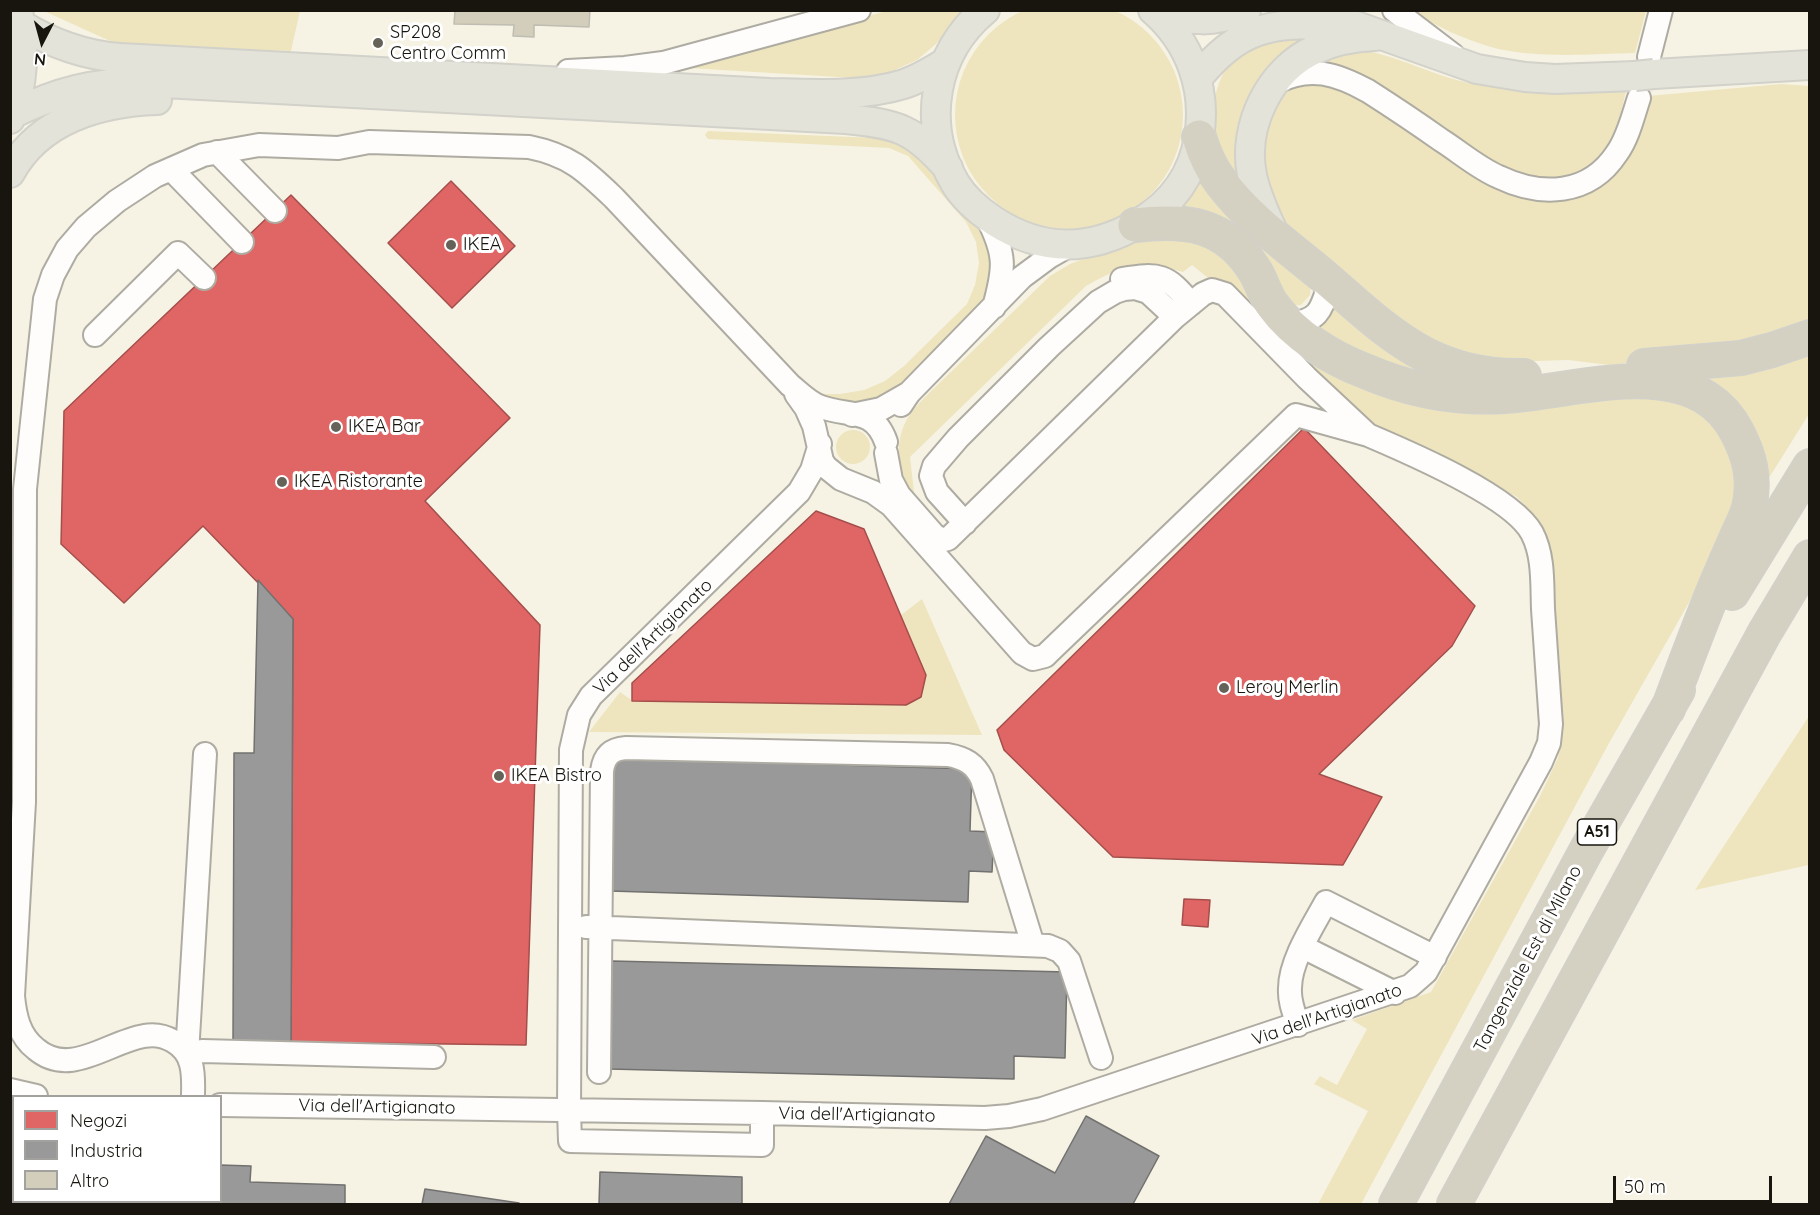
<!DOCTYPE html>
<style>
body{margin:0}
#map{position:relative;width:1820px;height:1215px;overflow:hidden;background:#f6f3e5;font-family:Quicksand,sans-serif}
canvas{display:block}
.frame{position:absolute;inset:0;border:12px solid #17150d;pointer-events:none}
.legend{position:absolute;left:12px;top:1095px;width:210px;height:108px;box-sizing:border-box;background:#fff;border:2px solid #a2a19e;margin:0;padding:8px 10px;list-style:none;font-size:18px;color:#17150d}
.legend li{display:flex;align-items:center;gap:12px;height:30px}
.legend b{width:30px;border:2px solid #a2a19e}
.north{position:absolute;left:12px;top:12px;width:60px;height:60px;-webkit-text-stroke:4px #fff;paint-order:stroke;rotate:186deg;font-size:16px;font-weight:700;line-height:24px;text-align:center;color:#17150d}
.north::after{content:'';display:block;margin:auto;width:21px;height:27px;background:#17150d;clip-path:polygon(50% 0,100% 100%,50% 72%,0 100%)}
.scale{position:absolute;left:1613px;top:1176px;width:159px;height:27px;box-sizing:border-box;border:3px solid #17150d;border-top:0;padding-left:8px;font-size:18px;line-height:21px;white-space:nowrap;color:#17150d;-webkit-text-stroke:4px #fff;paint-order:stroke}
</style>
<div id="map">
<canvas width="1820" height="1215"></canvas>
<div class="frame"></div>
<ul class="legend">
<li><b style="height:16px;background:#e06666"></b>Negozi</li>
<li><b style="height:16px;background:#999"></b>Industria</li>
<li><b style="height:16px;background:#d2cebb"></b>Altro</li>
</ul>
<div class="north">N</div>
<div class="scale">50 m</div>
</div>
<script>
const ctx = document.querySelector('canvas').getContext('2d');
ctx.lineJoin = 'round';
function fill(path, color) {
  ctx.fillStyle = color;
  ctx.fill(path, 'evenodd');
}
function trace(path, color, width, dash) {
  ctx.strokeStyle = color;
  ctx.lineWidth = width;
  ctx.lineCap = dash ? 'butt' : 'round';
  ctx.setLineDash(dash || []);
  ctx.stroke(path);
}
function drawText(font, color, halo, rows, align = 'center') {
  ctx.font = font + ' Quicksand,sans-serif';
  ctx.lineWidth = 6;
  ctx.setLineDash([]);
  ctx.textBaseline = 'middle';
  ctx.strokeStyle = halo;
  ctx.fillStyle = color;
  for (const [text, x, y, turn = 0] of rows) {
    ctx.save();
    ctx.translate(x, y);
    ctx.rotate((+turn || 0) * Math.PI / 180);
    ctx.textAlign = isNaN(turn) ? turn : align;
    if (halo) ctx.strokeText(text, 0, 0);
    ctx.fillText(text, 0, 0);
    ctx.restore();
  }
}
fill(new Path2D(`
 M955 115a114 114 0 1 1 228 0a114 114 0 1 1-228 0Z
 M44,11H300L291,51L121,46Z
 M887,11H963L936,44L917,60L886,74L854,78L672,67Z
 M1411,11H1646L1635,53C1592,54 1533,59 1491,47C1463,39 1436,26 1411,11Z
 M1323,33L1291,50L1243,188C1235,177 1219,158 1215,145C1205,109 1221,53 1258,38C1269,34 1309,34 1323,33Z
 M1352,49C1388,52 1419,69 1453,79C1510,95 1569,91 1627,87C1623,102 1621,119 1615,132C1604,157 1581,179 1552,181C1534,182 1516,174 1499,167L1306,64Z
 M1314,83L1355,93L1491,184L1586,192L1648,96L1781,84L1809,86V330L1716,353L1609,365L1568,360L1506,362L1471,358L1409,329L1292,232L1279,213L1259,162L1268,112L1279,94L1292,88Z
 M708,131L877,138L904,144L926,156L985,234L994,261L992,284L977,311L896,388L876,399L854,403L832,402L815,394H840L864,390L885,381L904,366L967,304L975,285L979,263L976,242L966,222L908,156L889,148L708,139L705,135Z
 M1198,180L1226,211L1311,286L1310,295L1301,305L1287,306L1172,211Z
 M1149,234L1214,241L1363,379L1677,395L1717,420L1740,469L1737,518L1608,745L1361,1204H1318L1368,1111L1314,1084L1320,1076L1337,1085L1367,1029L1352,1020L1431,992L1540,796L1558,758L1563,731L1550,546L1536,517L1517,497L1356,416L1217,282L1207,277L1192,265L1183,272C1142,261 1122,265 1086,286L910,457L914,492L908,498C898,473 893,440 909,416C913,409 919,404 924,398L1050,276L1070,264Z
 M1333,304L1443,381L1361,358L1312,327Z
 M1809,349V414L1767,481L1694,375Z
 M836 447a17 17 0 1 1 34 0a17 17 0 1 1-34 0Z
 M922,599L982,735L589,732L620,692L633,701L906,705L921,697L926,675L901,615Z
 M1809,716V865L1695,890Z`), '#eee5be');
const shops = new Path2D(`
 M451,181L515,246L452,308L388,243Z
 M291,195L510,418L425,501L540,625L526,1045L291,1042L293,619L203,526L124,603L61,544L64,411Z
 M1304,428L1475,606L1452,646L1319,774L1382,797L1343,865L1113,857L1004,750L997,730Z
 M816,511L864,529L926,675L921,697L906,705L632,701V683Z
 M1184,899L1210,900L1208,927L1182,925Z
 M41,1202H95V1204H41Z`);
fill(shops, '#e06666');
trace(shops, '#a44e4b', 1.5);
const industry = new Path2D(`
 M258,580L293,619L291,1042L233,1041L234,753H254Z
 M613,758L972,769L970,831L994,832L992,872L969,871L968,902L610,891Z
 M612,961L1067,972L1065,1058L1014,1056V1079L609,1069Z
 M1086,1116L1159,1156L1133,1204H949L986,1136L1055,1173Z
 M220,1165L251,1166L250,1182L345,1185V1204H134V1202H220Z
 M600,1172L742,1177V1204H599Z
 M425,1189L519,1203L518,1204H422Z`);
fill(industry, '#999');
trace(industry, '#72716f', 1.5);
const building = new Path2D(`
 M455,10H590L589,27L534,25V37L513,36L514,25L454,24Z`);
fill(building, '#d2cebb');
trace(building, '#bfbdb2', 1.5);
const minor = new Path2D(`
 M1394,10L1453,55
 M1649,57L1661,10
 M568,71L625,68L663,63L859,10
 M1277,82C1310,65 1337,74 1368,91C1393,107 1417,123 1441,140C1460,152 1478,168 1499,177C1541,197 1589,196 1617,153C1628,138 1633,116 1639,98
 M217,152L275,211
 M171,169L242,242
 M987,217C1006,255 1005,267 994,307
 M1122,279C1159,273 1167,274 1191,304
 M1290,324C1321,320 1321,309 1330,282
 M95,335L178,253L204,278
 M796,394L806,408L814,426L822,461L826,467L841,479L873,492L891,505L1022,653L1033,659L1045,656L1049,652L1296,415L1368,435L1307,378L1225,294L1212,290L1203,294L1175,317L948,539L944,540L935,536L899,495L891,480L886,453
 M901,405L909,393L1022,277L1049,257L1070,245
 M852,415L881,409L909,393
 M965,523L937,492L931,476L934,466L958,438L1049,347L1098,302L1115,292L1124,289L1135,288L1148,292L1175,317
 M205,754L187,1054L202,1051L434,1057
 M586,927L1048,946L1060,951L1069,961L1101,1058
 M1303,947L1395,993
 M1298,1025C1294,1013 1289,1001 1290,988C1290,961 1313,926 1326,902L1435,957
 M599,1072L602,771C604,756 611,749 626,748L948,755C965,758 975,764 982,779L1033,945
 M10,1090L36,1096
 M193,1096C193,1086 194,1075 191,1064C186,1044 164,1032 144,1036C108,1042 70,1078 36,1049C19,1036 15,1016 13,996L24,802L25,489L45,299L53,275L67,249L86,227L117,201L155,176L203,155L259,145L338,148L369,142L529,147C569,155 585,170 614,198L790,385C800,393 809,403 821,407C849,417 874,407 886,442
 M220,1105L762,1113L985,1118L1009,1116L1042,1109L1410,986L1426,972L1541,762L1549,743L1551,724C1548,686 1546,648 1543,609C1542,584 1544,556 1532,533C1512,496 1408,452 1368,435
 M762,1113V1145L570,1141L569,1111L571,750L579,715L591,696L799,492L812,470L820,444`);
const major = new Path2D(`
 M985,10C933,53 921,125 955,183C964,198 979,211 994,221C1042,252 1090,252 1139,223C1173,203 1193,175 1199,137C1207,89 1190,42 1153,10
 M1158,10C1192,22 1212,23 1246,10
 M1311,10L1477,69L1525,77L1555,79L1635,76
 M20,24C52,44 83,55 120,58L769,93C813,94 862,97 904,84C919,79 932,71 945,63
 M1654,74L1810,65
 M1197,79C1238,27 1271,22 1334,25
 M12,114C59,91 92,83 144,82L846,119C898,124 914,129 948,168
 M10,119C24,85 25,46 18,11
 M10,173C39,119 100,102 157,100
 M1275,236C1266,216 1256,196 1252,175C1242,126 1270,69 1316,49C1335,40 1354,37 1375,36`);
const highway = new Path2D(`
 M1199,137C1204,154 1210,168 1221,182C1248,218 1287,246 1322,275C1355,303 1387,335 1426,355C1456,370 1491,377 1524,376
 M1135,225C1187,219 1226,224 1255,271C1262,282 1265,296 1273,306C1295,336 1331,358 1365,371C1409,390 1457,399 1505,396C1577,392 1694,349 1737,432C1749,455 1755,476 1750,503C1748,516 1741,527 1736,539C1729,554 1723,569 1716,585C1699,626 1684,667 1668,709
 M1644,366L1741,358L1772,350L1810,337
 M1732,593L1810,466
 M1396,1204L1587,849L1678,690
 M1454,1204L1765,632L1810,557`);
trace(minor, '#aeaca2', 26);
trace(major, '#d2d1ca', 32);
trace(highway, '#d2d1ca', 36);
trace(minor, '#fefdfb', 22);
trace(major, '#e4e3d9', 28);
trace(highway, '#d4d1c3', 33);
const majorBridge = new Path2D(`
 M1635,76L1654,74`);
trace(majorBridge, '#d2d1ca', 32, []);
trace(majorBridge, '#e4e3d9', 28);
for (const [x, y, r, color] of [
 [378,43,6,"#656359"],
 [451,245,6,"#656359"],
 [336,427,6,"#656359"],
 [282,482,6,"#656359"],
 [1224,688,6,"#656359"],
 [499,776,6,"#656359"]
]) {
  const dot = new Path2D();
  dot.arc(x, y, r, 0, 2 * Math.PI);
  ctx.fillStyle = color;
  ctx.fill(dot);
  trace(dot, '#fff', 2);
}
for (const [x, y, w] of [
 [1597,832,39]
]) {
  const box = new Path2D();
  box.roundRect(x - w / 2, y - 13, w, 26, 4.5);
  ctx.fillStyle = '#fff';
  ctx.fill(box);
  trace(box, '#17150d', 1.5);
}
drawText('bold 16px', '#17150d', null, [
 ["A51",1597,832]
]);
drawText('18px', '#17150d', '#fff', [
 ["SP208",390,33],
 ["Centro Comm",390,54],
 ["IKEA",463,245],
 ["IKEA Bar",348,427],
 ["IKEA Ristorante",294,482],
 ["Leroy Merlin",1236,688],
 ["IKEA Bistro",511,776]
], 'left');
drawText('18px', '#17150d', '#fff', [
 ["Via dell'Artigianato",653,637,-44],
 ["Tangenziale Est di Milano",1528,959,-62],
 ["Via dell'Artigianato",1327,1015,-19],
 ["Via dell'Artigianato",377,1107,1],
 ["Via dell'Artigianato",857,1115,1]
]);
</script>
